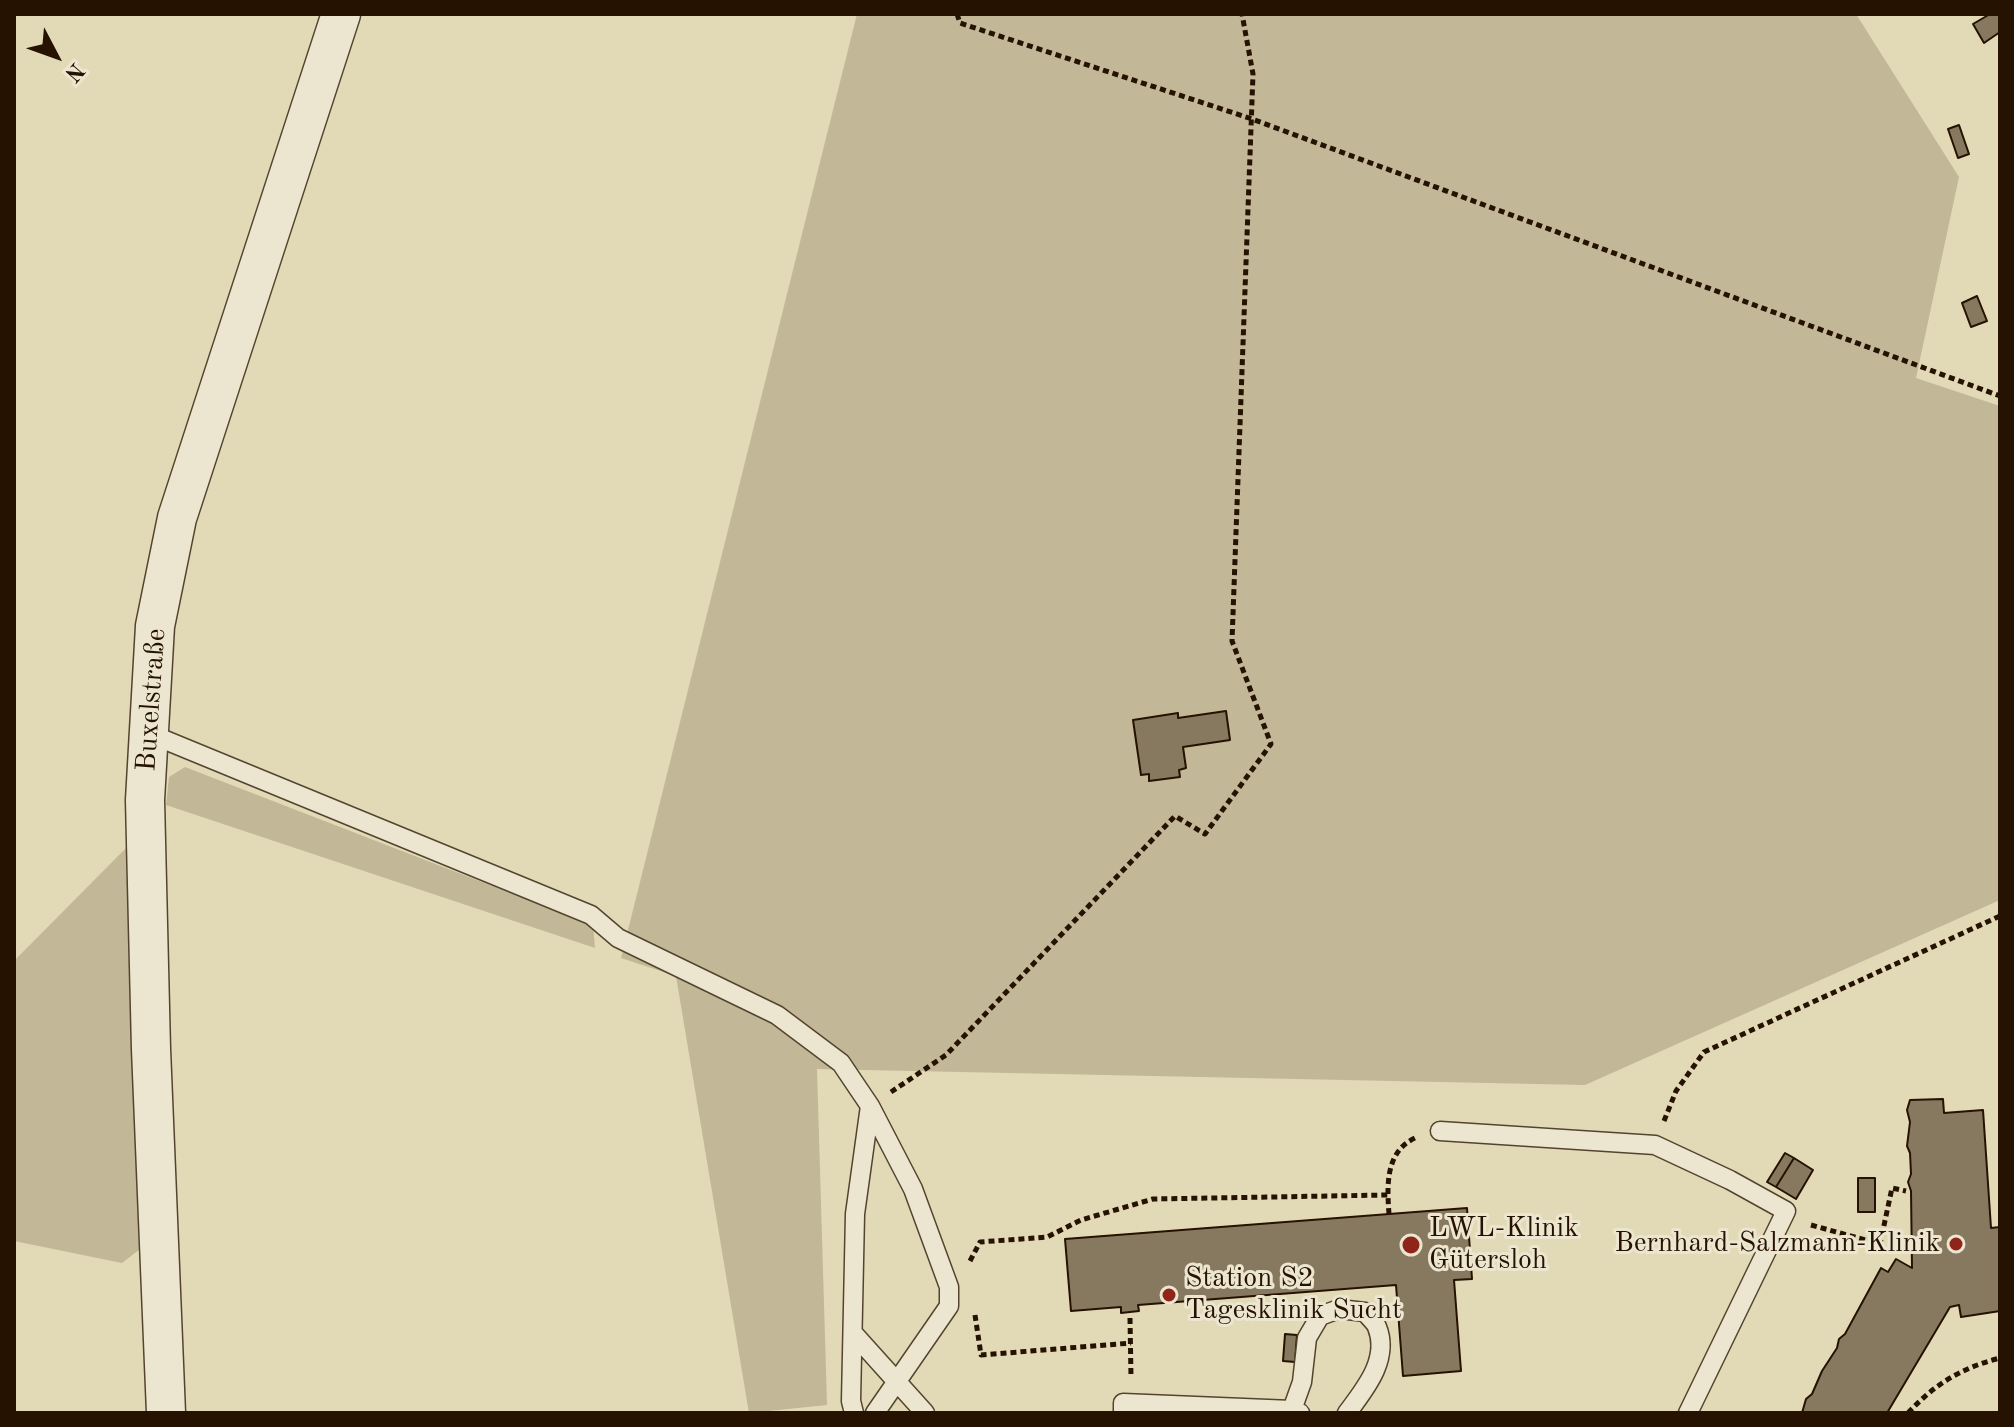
<!DOCTYPE html>
<meta charset="utf-8">
<style>
body{margin:0}
#map{position:relative;width:2014px;height:1427px;overflow:hidden;background:#e2d9b6;font-family:"Old Standard TT",serif}
canvas{display:block}
.frame{position:absolute;inset:0;border:16px solid #251200;pointer-events:none}
.north{position:absolute;left:16px;top:16px;width:80px;height:80px;-webkit-text-stroke:6px #ece6d0;paint-order:stroke;rotate:131deg;font-size:22px;font-weight:700;line-height:32px;text-align:center;color:#251200}
.north::after{content:'';display:block;margin:auto;width:28px;height:36px;background:#251200;clip-path:polygon(50% 0,100% 100%,50% 72%,0 100%)}
</style>
<div id="map">
<canvas width="2014" height="1427"></canvas>
<div class="frame"></div>
<div class="north">N</div>
</div>
<script>
const ctx = document.querySelector('canvas').getContext('2d');
ctx.lineJoin = 'round';
function fill(path, color) {
  ctx.fillStyle = color;
  ctx.fill(path, 'evenodd');
}
function trace(path, color, width, dash) {
  ctx.strokeStyle = color;
  ctx.lineWidth = width;
  ctx.lineCap = dash ? 'butt' : 'round';
  ctx.setLineDash(dash || []);
  ctx.stroke(path);
}
function drawText(font, color, halo, rows, align = 'center') {
  ctx.font = font + ' "Old Standard TT",serif';
  ctx.lineWidth = 6;
  ctx.setLineDash([]);
  ctx.textBaseline = 'middle';
  ctx.strokeStyle = halo;
  ctx.fillStyle = color;
  for (const [text, x, y, turn = 0] of rows) {
    ctx.save();
    ctx.translate(x, y);
    ctx.rotate((+turn || 0) * Math.PI / 180);
    ctx.textAlign = isNaN(turn) ? turn : align;
    if (halo) ctx.strokeText(text, 0, 0);
    ctx.fillText(text, 0, 0);
    ctx.restore();
  }
}
fill(new Path2D(`
 M857,14H1856L1959,177L1916,378L2000,406V900L1585,1085L817,1069L827,1405L749,1413L676,976L621,958Z
 M185,767L593,925L595,948L166,805L169,777Z
 M127,847L140,1249L122,1263L14,1241V961Z`), '#c2b797');
const building = new Path2D(`
 M1990,14H2000V32L1984,43L1973,24Z
 M1959,125L1969,154L1958,158L1948,129Z
 M1977,296L1987,321L1971,327L1962,303Z
 M1226,711L1230,740L1183,747L1186,768L1179,770L1180,777L1149,781V774L1141,775L1133,720L1178,713V718Z
 M1943,1099L1944,1113L1983,1110L1991,1228L2000,1227V1311L1961,1317L1959,1305L1950,1307L1887,1413H1802L1806,1399L1812,1394L1822,1371L1837,1348L1839,1339L1845,1334L1881,1268L1888,1272L1896,1259L1912,1268L1911,1191L1908,1182L1911,1174L1910,1153L1907,1146L1910,1122L1907,1110L1910,1100Z
 M1785,1153L1794,1158L1776,1187L1767,1182Z
 M1794,1158L1813,1170L1796,1199L1776,1187Z
 M1858,1178H1875V1212H1858Z
 M1467,1208L1472,1279L1454,1280L1461,1371L1403,1376L1396,1285L1138,1305L1139,1311L1121,1313V1307L1071,1311L1065,1239Z
 M1285,1334L1297,1335L1295,1362L1283,1361Z`);
fill(building, '#87795f');
trace(building, '#251200', 2);
const service = new Path2D(`
 M148,733L591,915L618,938L777,1015L841,1063L870,1106L913,1189L949,1287V1306L875,1413
 M1440,1131L1655,1145L1730,1180L1786,1211L1688,1413
 M853,1333L925,1413
 M1292,1410L1302,1382L1307,1338L1320,1316L1339,1309L1365,1312C1368,1316 1375,1322 1377,1327C1390,1359 1365,1389 1347,1413
 M854,1413L851,1401L855,1214L870,1106
 M1123,1413V1403L1292,1410L1300,1413`);
const minor = new Path2D(`
 M166,1413L151,1049L145,800L155,626L177,518L341,14`);
trace(service, '#54442e', 21);
trace(minor, '#54442e', 41);
trace(new Path2D(`
 M957,14L960,23L1252,119L2000,396
 M891,1092L946,1055L1175,816L1205,834L1271,744L1232,641L1253,74L1242,14
 M1664,1121L1676,1091L1704,1052L2000,916
 M1389,1214C1387,1186 1385,1152 1415,1138
 M1811,1225L1880,1244L1892,1188L1906,1191
 M970,1261L980,1242L1047,1237L1081,1220L1153,1199L1388,1195
 M975,1315L981,1355L1131,1343
 M1130,1318L1131,1377
 M1908,1413C1935,1384 1961,1368 2000,1358`), '#251200', 5, [6, 4]);
trace(service, '#ece6d0', 18);
trace(minor, '#ece6d0', 38);
for (const [x, y, r, color] of [
 [1956,1244,8,"#8f2418"],
 [1411,1245,10,"#8f2418"],
 [1169,1295,8,"#8f2418"]
]) {
  const dot = new Path2D();
  dot.arc(x, y, r, 0, 2 * Math.PI);
  ctx.fillStyle = color;
  ctx.fill(dot);
  trace(dot, '#ece6d0', 3);
}
drawText('28px', '#251200', '#ece6d0', [
 ["Buxelstraße",152,700,-86]
]);
drawText('28px', '#251200', '#ece6d0', [
 ["LWL-Klinik",1429,1229],
 ["Gütersloh",1429,1261],
 ["Bernhard-Salzmann-Klinik",1940,1244,"right"],
 ["Station S2",1185,1279],
 ["Tagesklinik Sucht",1185,1311]
], 'left');
</script>
